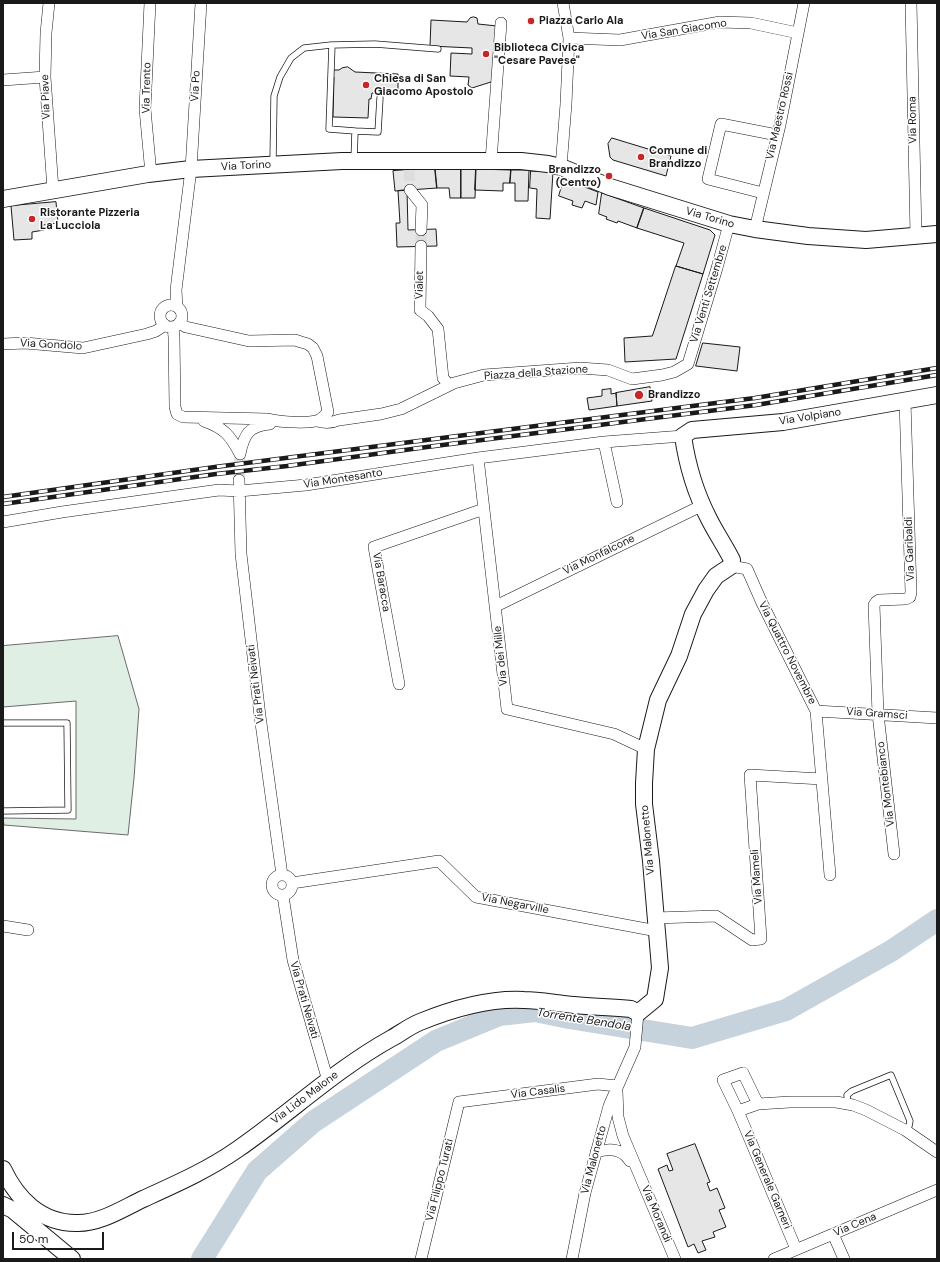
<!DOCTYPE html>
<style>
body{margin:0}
#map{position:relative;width:940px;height:1262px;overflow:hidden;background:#fff;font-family:"DM Sans",sans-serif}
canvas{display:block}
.frame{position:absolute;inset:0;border:4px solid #1a1a1a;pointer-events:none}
.scale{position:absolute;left:12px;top:1232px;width:92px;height:18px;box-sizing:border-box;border:2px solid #1a1a1a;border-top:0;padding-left:5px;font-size:12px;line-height:14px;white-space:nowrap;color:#1a1a1a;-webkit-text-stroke:3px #fff;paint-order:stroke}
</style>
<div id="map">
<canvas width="940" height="1262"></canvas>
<div class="frame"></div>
<div class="scale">50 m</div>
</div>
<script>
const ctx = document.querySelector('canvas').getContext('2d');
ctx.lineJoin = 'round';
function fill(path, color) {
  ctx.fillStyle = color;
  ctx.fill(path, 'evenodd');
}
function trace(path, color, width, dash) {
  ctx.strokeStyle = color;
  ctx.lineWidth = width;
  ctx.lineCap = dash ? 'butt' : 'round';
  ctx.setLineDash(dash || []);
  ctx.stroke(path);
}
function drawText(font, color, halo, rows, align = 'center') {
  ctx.font = font + ' "DM Sans",sans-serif';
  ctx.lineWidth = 3;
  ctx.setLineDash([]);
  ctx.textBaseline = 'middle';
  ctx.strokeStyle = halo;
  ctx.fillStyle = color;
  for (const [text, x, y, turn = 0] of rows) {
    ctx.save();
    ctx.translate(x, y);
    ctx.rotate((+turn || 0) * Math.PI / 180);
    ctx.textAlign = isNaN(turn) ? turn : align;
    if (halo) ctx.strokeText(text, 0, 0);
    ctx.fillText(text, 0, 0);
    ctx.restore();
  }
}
const green = new Path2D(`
 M118,636L139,709L134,778L128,835L4,825L3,818L76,819V701L3,707V646Z`);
fill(green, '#e0efe3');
trace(green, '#6a6a6a', 1);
trace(new Path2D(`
 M202,1259L257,1171L313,1122L436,1041L499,1015L535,1011L569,1018L692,1038L786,1010L891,951L937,920`), '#c6d2dc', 22);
const building = new Path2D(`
 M474,17L477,18L478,24L497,26L494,81L472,88L468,85L469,77L450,76L451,53L472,54V48L430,46L431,20L467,22L470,18Z
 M348,67L355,72L398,74V93H372L371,99H369L368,118L333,117L334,77H333V70H339L342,68Z
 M612,138L671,156L666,176L613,160L610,157L608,144Z
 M435,168L437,188L395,191L393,171Z
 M435,168H461V198H450L449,188H437Z
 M461,168L476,169L475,198H461Z
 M476,169L511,170L510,183H503V191L475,190Z
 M511,170H529L528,201H515V183H510Z
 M531,171L553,172L550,219L536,218L537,189L530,188Z
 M564,179L598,192L596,205L585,201L582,208L572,205L573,201L559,196Z
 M407,190L408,230L436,229L437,246L397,247L396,223H400L398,191Z
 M602,193L644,208L637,228L618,221L617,223L606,219L607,217L599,214Z
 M56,202L58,223L43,225L44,230L32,232V239L14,240L11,206Z
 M644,208L710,230L715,235L703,274L676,266L684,243L637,228Z
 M676,266L703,274L676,359L625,362L624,338L652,336Z
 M703,343L740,347L737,371L696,366Z
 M650,387L652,401L617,406L616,393Z
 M611,389V394L616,393L617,406L589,410L587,398L602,396V390Z
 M695,1144L710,1182L707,1183L710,1191L717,1188L725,1208L719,1210L726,1227L713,1232L715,1237L702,1241L706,1250L698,1253L694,1244L688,1247L658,1169L667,1165L669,1171L673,1170L667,1154Z`);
fill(building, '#e6e6e6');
trace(building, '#1a1a1a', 1);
trace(new Path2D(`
 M409,170L410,190
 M421,246V230
 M239,480L240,454`), '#ddd', 11, [11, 5.5]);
const lane = new Path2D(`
 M332,45L329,129L355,131
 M354,161L355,131L378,132L380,98
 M273,162L274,96L280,77L291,58L304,48L331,45L375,44L438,49
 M3,723H67L68,810L3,811
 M848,1104L847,1095L852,1091L891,1075L910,1121L909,1126L905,1130`);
const street = new Path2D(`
 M49,3L46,33L45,77L53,190
 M150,3L145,109L151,174
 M911,3L916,236
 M569,38L620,40L720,22L751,23L798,33
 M3,80L45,77
 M491,161L501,23
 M561,167L566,104L569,38L563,3
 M410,190L422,205L421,230
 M763,193L708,179L721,124L777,135
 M755,229L780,125L804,3
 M421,246L420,310L428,316L438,329L443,378L449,385
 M160 316a11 11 0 1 1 22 0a11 11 0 1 1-22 0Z
 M177,307L176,290L191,169L201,3
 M173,327L174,337L175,407L177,414L183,417L268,419C278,422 310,424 319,420C323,418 325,415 328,412L317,356L313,348L308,344L301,342L295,340L249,341L186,327L179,323
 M3,344L25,343L83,348L147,334L156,331L165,325
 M204,421C224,428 230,435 240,454
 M317,421C324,423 332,423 339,420L381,414L401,409L454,383L484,375L580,368L608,370L632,379L662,375L674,372L688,364L717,268L729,224
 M604,442L617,502
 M240,454C244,434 249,426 270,424
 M478,458L507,709L614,734L646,749
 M239,480L241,554L260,716L282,875
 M3,522L62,512L219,490L239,491L306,485L478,458L604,442L683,436
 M731,566L747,569L762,603L816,711L830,875
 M496,606L703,505
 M399,684L374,547L484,509
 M816,711L937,718
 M894,854L878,714L874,605L876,602L879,600L906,599L910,597L911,592L905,401
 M272 885a10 10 0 1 1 20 0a10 10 0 1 1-20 0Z
 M292,883L439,861L476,897L657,931
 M283,896L293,960L328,1081
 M655,918L716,916L752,940L761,939L750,775L822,779
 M3,926L28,930
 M617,1091L618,1117L623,1136L675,1259
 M758,1104L743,1073L723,1080L738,1111L758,1104L790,1102H836L853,1105L866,1110L905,1130L937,1152
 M738,1111L796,1249
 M596,1152C609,1148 622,1148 630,1161
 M833,1234L844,1259
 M421,1259L459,1102L598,1084L617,1086
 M572,1259L585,1193L609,1106L635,1047L638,1013
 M774,1259L937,1190`);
const secondary = new Path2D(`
 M3,199L148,174L191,169L342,161H521L548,164L561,167L610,187L729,224L755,229L808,236L866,240L937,234
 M3,1169C17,1199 41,1223 76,1223C99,1224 122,1209 143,1199C176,1184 208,1170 238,1149C290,1113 336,1069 392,1038C401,1033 410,1026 420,1022C452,1009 489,998 524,1000C541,1000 558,1004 574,1005C593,1007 612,1007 631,1009L638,1013L655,999L660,968L651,861L644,804V783L646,749L658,700L679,656L693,614L706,590L716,576L731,566L732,560C725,546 716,533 709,519C696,494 687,464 683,436L692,430L783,422L937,395
 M3,1205L13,1210L72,1259`);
trace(lane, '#1a1a1a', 7);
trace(street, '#1a1a1a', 12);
trace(secondary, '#1a1a1a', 18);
trace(lane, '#fff', 5.5);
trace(street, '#fff', 11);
trace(secondary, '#fff', 16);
const rail = new Path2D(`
 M3,497L215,467L755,398L937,368
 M3,504L216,474L287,466L427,447L756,405L937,375`);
trace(rail, '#1a1a1a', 4.5);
trace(rail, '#fff', 3, [9]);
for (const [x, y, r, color] of [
 [531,21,4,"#c62828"],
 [486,54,4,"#c62828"],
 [366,85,4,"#c62828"],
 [641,157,4,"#c62828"],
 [609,176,4,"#c62828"],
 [32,219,4,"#c62828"],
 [639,395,5,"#c62828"]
]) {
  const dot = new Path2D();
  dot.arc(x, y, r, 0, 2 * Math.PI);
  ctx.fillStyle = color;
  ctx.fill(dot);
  trace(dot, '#fff', 1.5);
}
drawText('bold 11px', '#1a1a1a', '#fff', [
 ["Piazza Carlo Ala",539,21],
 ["Biblioteca Civica",494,48],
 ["\"Cesare Pavese\"",494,61],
 ["Chiesa di San",374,79],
 ["Giacomo Apostolo",374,92],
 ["Comune di",649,151],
 ["Brandizzo",649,164],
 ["Brandizzo",601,170,"right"],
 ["(Centro)",601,183,"right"],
 ["Ristorante Pizzeria",40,213],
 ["La Lucciola",40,226],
 ["Brandizzo",648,395]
], 'left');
drawText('11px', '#1a1a1a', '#fff', [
 ["Via San Giacomo",684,30,-9],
 ["Via Po",196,86,-87],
 ["Via Trento",147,88,-89],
 ["Via Piave",46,97,-92],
 ["Via Maestro Rossi",780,116,-77],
 ["Via Roma",913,120,-91],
 ["Via Torino",246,166,-3],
 ["Via Torino",710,218,16],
 ["Vialet",420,285,-89],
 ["Via Venti Settembre",709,294,-73],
 ["Via Gondolo",51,345,3],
 ["Piazza della Stazione",536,373,-4],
 ["Via Volpiano",810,417,-9],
 ["Via Montesanto",343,479,-9],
 ["Via Garibaldi",910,549,-92],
 ["Via Monfalcone",599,555,-26],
 ["Via Baracca",381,582,80],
 ["Via Quattro Novembre",787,653,63],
 ["Via dei Mille",501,656,-96],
 ["Via Prati Neivati",256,684,-97],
 ["Via Gramsci",877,714,4],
 ["Via Montebianco",886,784,-97],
 ["Via Malonetto",648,840,-95],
 ["Via Mameli",757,877,-94],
 ["Via Negarville",515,904,11],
 ["Via Prati Neivati",304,1000,74],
 ["Via Casalis",538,1092,-7],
 ["Via Lido Malone",305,1098,-37],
 ["Via Malonetto",594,1160,-75],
 ["Via Filippo Turati",440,1180,-76],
 ["Via Generale Garneri",767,1180,67],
 ["Via Morandi",656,1214,67],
 ["Via Cena",855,1225,-23]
]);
drawText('italic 12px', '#1a1a1a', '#fff', [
 ["Torrente Bendola",584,1020,9]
]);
</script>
